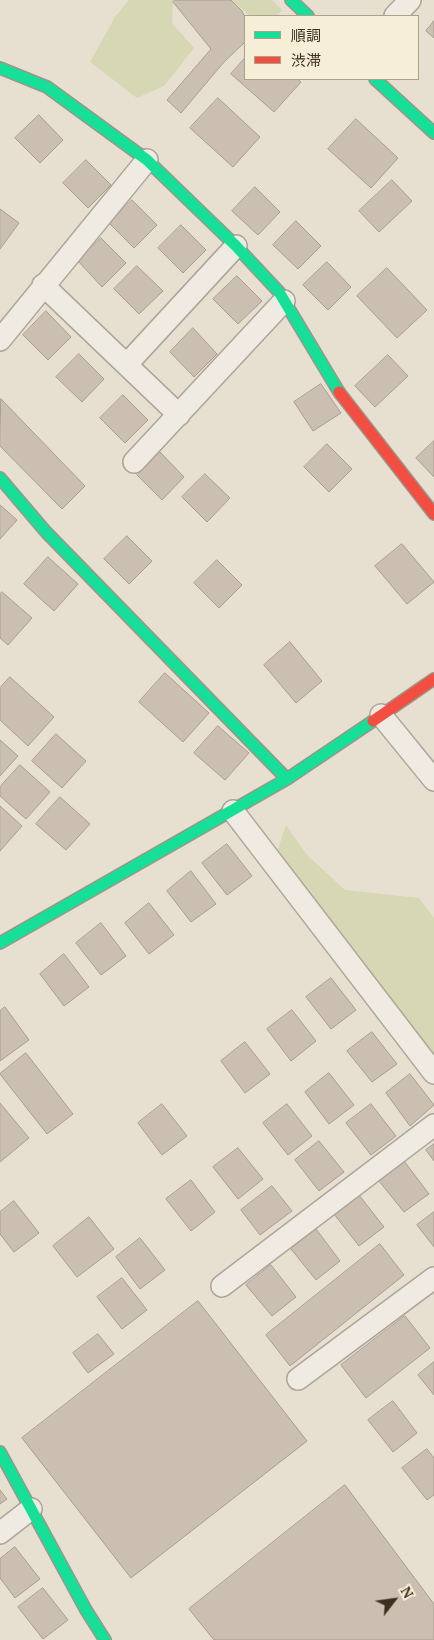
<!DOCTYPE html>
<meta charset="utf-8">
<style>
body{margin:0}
#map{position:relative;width:434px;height:1640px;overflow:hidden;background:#e7e0d1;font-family:"PT Serif","Noto Sans JP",serif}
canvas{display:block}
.legend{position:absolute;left:244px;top:15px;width:175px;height:65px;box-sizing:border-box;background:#f7eed8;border:1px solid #ada18e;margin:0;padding:6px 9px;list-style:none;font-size:15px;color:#3d2e20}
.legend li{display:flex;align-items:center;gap:10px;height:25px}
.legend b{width:25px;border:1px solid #ada18e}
.north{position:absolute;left:369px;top:1575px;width:50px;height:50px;-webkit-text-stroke:4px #f7eed8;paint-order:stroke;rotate:60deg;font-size:14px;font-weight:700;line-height:20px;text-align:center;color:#3d2e20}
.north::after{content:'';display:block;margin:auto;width:18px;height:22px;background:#3d2e20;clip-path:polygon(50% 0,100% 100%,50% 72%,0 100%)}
</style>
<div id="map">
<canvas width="434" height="1640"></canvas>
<ul class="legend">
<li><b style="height:6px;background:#16e098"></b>順調</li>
<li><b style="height:6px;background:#f24e42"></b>渋滞</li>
</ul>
<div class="north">N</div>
</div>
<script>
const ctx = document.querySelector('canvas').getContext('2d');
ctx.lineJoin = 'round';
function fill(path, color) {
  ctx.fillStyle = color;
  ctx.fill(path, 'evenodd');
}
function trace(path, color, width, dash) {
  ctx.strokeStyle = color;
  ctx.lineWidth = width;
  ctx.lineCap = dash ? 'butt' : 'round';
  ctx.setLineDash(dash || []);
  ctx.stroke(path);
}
fill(new Path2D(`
 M129,0H175L173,2L172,23L194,48L164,86L137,98L90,62L115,17Z
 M232,0H272L282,10L277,16H250Z
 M286,825L307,855L345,890L419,898L434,918V1073L277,852Z`), '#d6d7b3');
const building = new Path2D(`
 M175,0H231L242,11L245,18V42L224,62L181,113L167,100L211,49L173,2Z
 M434,21V38L426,31Z
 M245,58V79H297L301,82L274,112L231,74Z
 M218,98L260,137L233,167L190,128Z
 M39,115L63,140L40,163L15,138Z
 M356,119L398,158L371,188L328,149Z
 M86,160L111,185L88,208L63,183Z
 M392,180L412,201L379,232L359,211Z
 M255,187L280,212L258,235L232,211Z
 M132,200L157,225L134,248L109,223Z
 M0,209L19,223L0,249Z
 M296,221L321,246L298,269L273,245Z
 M181,225L206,250L183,273L158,248Z
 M101,238L126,263L102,287L78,261Z
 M327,262L351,287L328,310L303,285Z
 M137,266L163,291L139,314L114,289Z
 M387,268L427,310L397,338L357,296Z
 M237,276L262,301L238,324L213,299Z
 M46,311L71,337L48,360L23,335Z
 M193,328L217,354L194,377L170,352Z
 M79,354L104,379L82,402L56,377Z
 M388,355L408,376L375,407L355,386Z
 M321,384L341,413L313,431L294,402Z
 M123,395L148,420L125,443L100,418Z
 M1,399L85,486L62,509L0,446Z
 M434,441V477L416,458Z
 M327,444L352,469L329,492L304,467Z
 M160,452L184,477L162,500L137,475Z
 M205,474L230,498L207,522L182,497Z
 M0,505L17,520L0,539Z
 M127,536L152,561L129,584L104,559Z
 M402,544L434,582L407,604L375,566Z
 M48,557L78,584L54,611L24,584Z
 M217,560L242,585L219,608L194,583Z
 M2,592L32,618L8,645L0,638V594Z
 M290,642L322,681L296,703L264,665Z
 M165,673L209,713L183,742L139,702Z
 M10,677L54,717L28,746L0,720V688Z
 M218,726L249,753L225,780L194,753Z
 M56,734L86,761L62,788L32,761Z
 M0,740L18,756L0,776Z
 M20,765L50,792L26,819L0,796V787Z
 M60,797L90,824L66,850L36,824Z
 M0,806L22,826L0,851Z
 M227,844L252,876L227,895L202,863Z
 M191,871L216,904L191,922L167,891Z
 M149,903L174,935L149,954L125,923Z
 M101,923L126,956L101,975L76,943Z
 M64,954L89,987L64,1006L40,974Z
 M331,978L356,1010L331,1029L306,997Z
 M5,1007L29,1040L0,1061V1011Z
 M292,1010L316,1041L291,1061L267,1029Z
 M372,1032L397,1064L372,1082L347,1051Z
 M245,1042L270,1074L245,1093L221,1061Z
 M26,1053L73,1114L47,1134L0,1074Z
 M329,1073L354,1105L329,1124L305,1092Z
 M410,1074L434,1105L410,1126L386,1093Z
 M0,1103L29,1138L0,1162Z
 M162,1104L187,1136L162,1155L138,1123Z
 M287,1104L312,1136L288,1155L263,1123Z
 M371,1104L396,1136L371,1155L346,1123Z
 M319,1141L344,1172L319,1191L295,1160Z
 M434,1144V1161L426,1150Z
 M238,1148L263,1179L238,1199L213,1167Z
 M404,1161L429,1194L404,1212L379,1181Z
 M191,1180L215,1212L191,1231L166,1199Z
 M272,1186L292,1211L260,1235L241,1210Z
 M359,1195L384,1227L359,1246L334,1214Z
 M14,1201L39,1233L14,1252L0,1234V1212Z
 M434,1212V1247L417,1225Z
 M89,1217L114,1249L77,1277L53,1246Z
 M316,1229L340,1261L316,1280L291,1249Z
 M140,1238L165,1270L140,1289L116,1257Z
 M380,1244L404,1275L290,1366L266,1335Z
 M271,1265L296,1297L272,1316L246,1285Z
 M122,1278L147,1310L122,1329L97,1297Z
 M198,1301L307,1441L131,1578L22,1438Z
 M405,1316L430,1348L366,1398L341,1365Z
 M98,1334L114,1354L88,1373L73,1353Z
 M434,1362V1395L418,1375Z
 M393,1401L417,1433L393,1452L368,1420Z
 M427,1449L434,1458V1495L427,1500L402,1468Z
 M345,1485L434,1604V1640H214L189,1609Z
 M0,1490L7,1499L0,1504Z
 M15,1547L40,1579L15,1598L0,1578V1559Z
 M43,1588L68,1620L43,1639L18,1607Z`);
fill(building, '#cbbfb2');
trace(building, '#a89c90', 1);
const street = new Path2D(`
 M395,16L410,0
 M43,285L179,415
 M0,340L147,160
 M127,364L236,246
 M134,462L284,301
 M381,715L434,780
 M233,811L434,1073
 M222,1286L434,1125
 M298,1379L434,1278
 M0,1533L31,1509`);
const fast = new Path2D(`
 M291,0L308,16
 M0,68L47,87L147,160L236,246L279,292L339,392
 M375,79L434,133
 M0,478L46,532L287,779
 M0,943L287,779L373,721
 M0,1452L86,1610L105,1640`);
const jam = new Path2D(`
 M339,392L434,514
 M373,721L434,679`);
trace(street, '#ada599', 24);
trace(fast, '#9c958a', 14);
trace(jam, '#9c958a', 14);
trace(street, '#efebe3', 21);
trace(fast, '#16e098', 11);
trace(jam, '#f24e42', 11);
</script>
